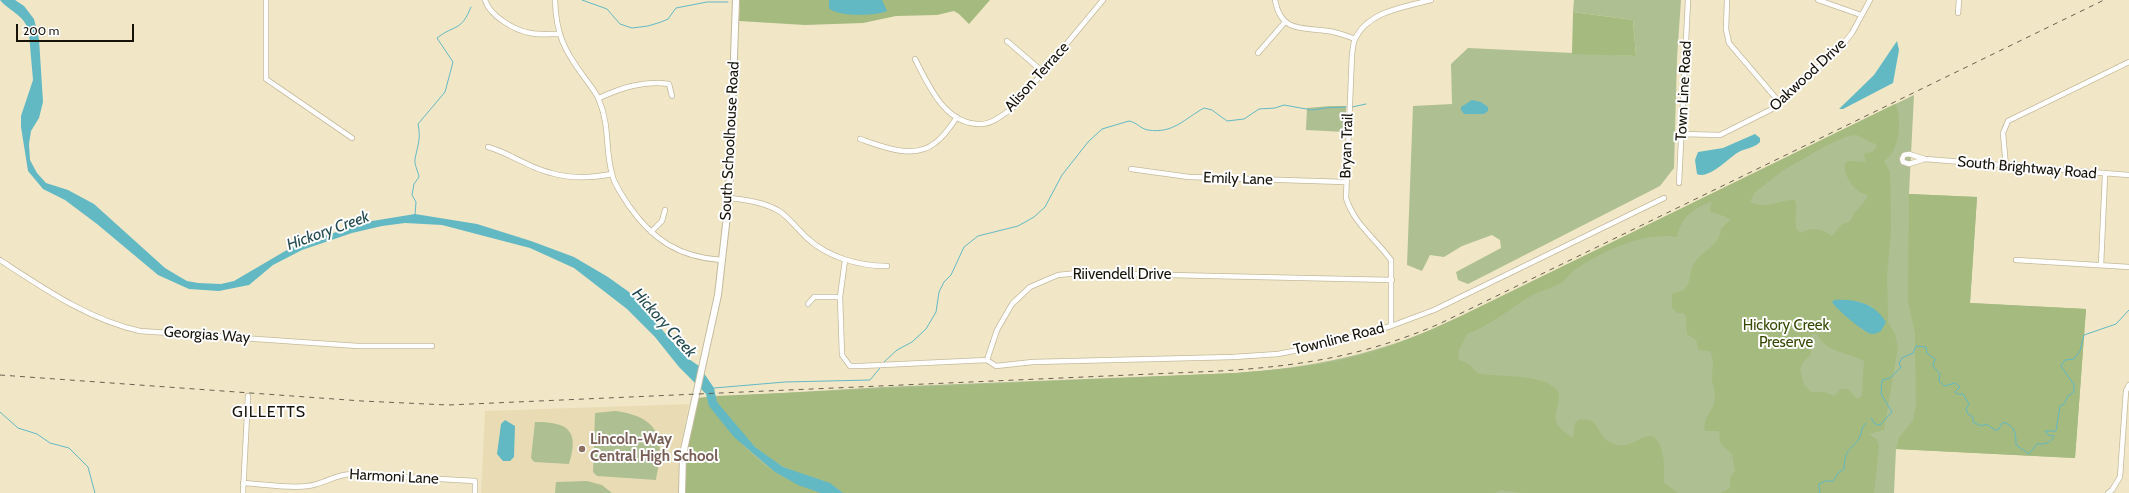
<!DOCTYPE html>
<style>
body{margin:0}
#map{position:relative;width:2129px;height:493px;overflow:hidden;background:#f1e7c7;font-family:Cabin,sans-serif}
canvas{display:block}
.scale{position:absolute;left:16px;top:24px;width:118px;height:18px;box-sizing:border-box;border:2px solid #171308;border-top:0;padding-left:5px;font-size:12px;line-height:14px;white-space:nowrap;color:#171308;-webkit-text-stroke:3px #fff;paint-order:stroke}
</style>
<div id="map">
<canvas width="2129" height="493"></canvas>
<div class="scale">200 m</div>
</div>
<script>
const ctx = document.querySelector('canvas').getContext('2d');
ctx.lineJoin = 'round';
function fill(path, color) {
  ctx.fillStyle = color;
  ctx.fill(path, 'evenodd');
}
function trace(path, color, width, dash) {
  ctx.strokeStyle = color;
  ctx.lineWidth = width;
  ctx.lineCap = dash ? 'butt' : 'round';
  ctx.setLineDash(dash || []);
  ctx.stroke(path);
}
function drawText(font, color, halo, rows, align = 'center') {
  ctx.font = font + ' Cabin,sans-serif';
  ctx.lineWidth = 4;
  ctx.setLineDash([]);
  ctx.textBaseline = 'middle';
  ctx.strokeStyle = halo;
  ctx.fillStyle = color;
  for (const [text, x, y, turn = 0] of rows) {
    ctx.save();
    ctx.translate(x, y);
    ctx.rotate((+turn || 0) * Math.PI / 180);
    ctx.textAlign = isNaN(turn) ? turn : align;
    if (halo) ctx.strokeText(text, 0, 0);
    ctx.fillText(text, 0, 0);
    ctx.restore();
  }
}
fill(new Path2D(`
 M689,404L679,455L678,493H481L485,411Z`), '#e9dcb5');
fill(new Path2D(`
 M1574,0H1681L1677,58L1674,168L1660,186L1468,284L1458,280L1456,272L1501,248L1500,240L1492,235L1462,246L1444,257L1430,255L1422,271L1407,265L1413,106L1452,104L1451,64L1468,48L1636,56L1633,20L1573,12Z
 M1914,95L1909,194L1977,197L1970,303L2086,309L2075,458L1896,449L1894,493H686V457L698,398L883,387L1236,373C1314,367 1375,355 1447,323Z
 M1330,106H1346L1345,132L1306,130L1307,108Z
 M615,411C661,417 665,439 656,480L597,476L593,472L595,413Z
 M535,422C567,422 580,429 569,464L534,462L531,458Z
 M587,481L602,485L612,493H555L556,482Z`), '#aebf91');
fill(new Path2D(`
 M740,0H990L969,24L959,14L954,11L937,15L896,16L863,23L805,25L739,21Z
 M1573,12L1633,20L1636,56L1572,54Z
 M1895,104C1903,119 1899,152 1884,161L1890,172L1891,229L1887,275L1888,322L1895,334L1898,347L1884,430L1869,434L1876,439L1879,445L1874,493H1721L1730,488V478L1735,471L1732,454C1725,447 1717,444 1720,433L1718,431H1705C1702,417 1714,412 1715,399C1716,393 1713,386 1712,380C1712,370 1715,361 1710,351L1699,350L1696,340L1687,334L1686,316L1683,313H1677L1672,308V294C1676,292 1681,292 1684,290C1692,282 1689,270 1695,262C1704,250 1721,244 1721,229L1731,219L1710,211L1712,201C1692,210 1682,215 1677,237C1644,231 1600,252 1573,271C1569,274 1567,279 1562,282C1552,289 1539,290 1529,297C1508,310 1491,325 1467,334L1459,350L1458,359C1462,362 1466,362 1469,365C1474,368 1475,373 1481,374C1501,377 1541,374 1556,389C1567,402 1543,418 1566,433C1569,435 1570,437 1573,438L1575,423L1580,419L1592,421C1598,426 1601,437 1608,441C1629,454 1636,435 1653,436C1666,448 1664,467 1664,483L1678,493H1523L1501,490L1495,493H843C828,478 804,476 785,467C766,460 720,415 715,396L1236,373C1273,370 1309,367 1346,359C1386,350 1424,333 1461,316ZM1857,135L1877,145L1874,151L1864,154L1866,162L1849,161L1845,163C1843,176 1855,193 1868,195C1864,206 1854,209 1851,221L1841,225L1832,236C1820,228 1813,227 1800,233L1796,229C1794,219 1798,209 1795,200C1778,200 1768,210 1750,202L1754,193L1782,171L1827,145L1848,136ZM1857,301L1870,305L1874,308L1863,331L1845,313L1837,309ZM1812,334H1817C1825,352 1847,352 1864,361L1862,396L1857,399L1848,389H1841L1834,396L1824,392H1811L1804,385L1800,370L1802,363L1811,354Z
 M1909,194L1977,197L1970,303L2086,309L2075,458L1896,449L1899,438L1913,420L1916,406L1915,333L1908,301Z
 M707,397V401C729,430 752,461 785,478C796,484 810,487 821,493H686V457L698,398Z`), '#a4ba7e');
fill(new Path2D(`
 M0,0H15L24,6L34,19L39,39L43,102L39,118L31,131L29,144L30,160L37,173L46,183L68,190L94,204L165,268L180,277L187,281L198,283L221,284L234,281L292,247L366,222L415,214L477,224L531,241L574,257L608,277L629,292L686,357L699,366L714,388L717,402L755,447L783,467L830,483L843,493H821L798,485L775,472L734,437L709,406L706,394L679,367L655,337L627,309L574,268L530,248L442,225L405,223L382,226L352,233L302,250L273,265L249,285L219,291L189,289L158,275L97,224L65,200L43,189L28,171L21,127V116L33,80L29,34C26,15 10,12 0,0Z
 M829,0H882L887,11C878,16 836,17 829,8Z
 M1897,41L1899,50L1893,83L1843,109H1839L1874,75Z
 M1472,100L1481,102L1488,107V111L1484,114H1464L1461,110V107Z
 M1755,134L1760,138V142C1755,148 1745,148 1737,153C1729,158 1708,180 1697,174L1695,160L1698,152L1723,148Z
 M1834,300C1856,299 1874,303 1886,322L1881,331C1879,332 1875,334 1872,334C1864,333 1836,309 1832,302Z
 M505,420L515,426L514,457L510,461H503L497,454L501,424Z`), '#62b9c4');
trace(new Path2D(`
 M582,0L607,9L620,24L632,28L648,26L661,22L668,19L676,8L707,2H728
 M1352,107L1366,104
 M415,215L416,202L412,195L414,184L419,177C418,171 414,164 415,159C418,144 421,139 418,124L445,92L453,62L437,38C455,24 461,32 471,7
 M884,362L897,350L912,342L926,329L936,312L939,292L944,282L951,275L964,247L978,236L1018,226L1034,217L1045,207L1062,175L1088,142L1102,129L1129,121C1136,122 1141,129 1148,130C1173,134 1184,119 1204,108L1212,110L1227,121L1244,119L1259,109L1275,108L1284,105L1312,110L1325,108L1346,107
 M714,388L785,382L870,380L880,368
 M0,412L18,428L37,434L50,443L69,448L88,467L95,493
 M1871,418L1875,424L1880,425L1892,412L1881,394L1882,380L1890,378L1901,367L1899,363L1902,358L1913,353L1916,346L1926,347L1927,353L1935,359L1933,366L1940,374L1939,381L1945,386L1955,383L1960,387L1955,392L1957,394H1963L1969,404L1966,409L1968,414L1973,417V422L1981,426L1986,424L1995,430H1998L2003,422C2015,426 2016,433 2016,445L2029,454L2037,444C2045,444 2050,444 2054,436L2048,435L2045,431H2056L2060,406L2064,404L2068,396L2074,392V385L2061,366L2065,360L2074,359L2080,351L2084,335L2116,324L2129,310
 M1820,493L1819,484L1826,481H1833L1839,472L1844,469C1845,451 1847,453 1858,440C1862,435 1860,428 1866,423`), '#62b9c4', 1);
const street = new Path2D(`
 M266,0V79L352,138
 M485,0C490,16 514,30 530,33C538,35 549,34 558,34
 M555,0C556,34 564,50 584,77C589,84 596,92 599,100C610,126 605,149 612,174C614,185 623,196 629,206C653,240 679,257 721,260
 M1275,0C1281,33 1302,27 1328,31C1337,32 1347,36 1355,39
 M1727,0L1726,29L1729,43L1780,103
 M1818,0L1861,15
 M1958,13L1959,0
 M1007,41L1043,72
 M1258,53L1285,22
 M915,59C929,86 945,125 981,124C993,124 1005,113 1014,107L1103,0
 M599,98C621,88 644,80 669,84L672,96
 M1682,134L1720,135L1772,109L1841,47L1852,33L1870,0
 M860,139C883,147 914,160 935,143C944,137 951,126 957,117
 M488,147C510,153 529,168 551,173C571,179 591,178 612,174
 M1925,159L1909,164L1903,162L1902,159L1904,155L1909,154L1925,159L2129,175
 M2006,167L2003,133L2008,121L2129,62
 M1131,169L1189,177L1345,182
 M1679,183L1688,0
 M729,198C746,200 764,202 779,211C789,217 797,229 806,237C827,257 858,266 887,266
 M651,232L662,221L665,210
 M0,260C43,288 89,320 140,331L358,346H432
 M845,260L840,297L842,355L850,366H860L987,360L997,330L1012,304L1030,287L1058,275L1079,273L1392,280
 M2016,260L2129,267
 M2101,265L2105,175
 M808,304L814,297H840
 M1391,326V260C1376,239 1354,224 1346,198L1352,54C1353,49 1353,43 1355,39C1368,11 1405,7 1431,0
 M987,360L996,366L1033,362L1233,357L1278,354L1320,346L1391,326L1434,310L1664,198
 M243,483C264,484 288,489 308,486C324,484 336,474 352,474L475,481V493
 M243,493L248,396
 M2108,493L2112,490L2120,477L2126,391L2129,385`);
const secondary = new Path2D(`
 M682,493L683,454L718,295L729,198L736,0`);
trace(street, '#c4ba9c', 6);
trace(secondary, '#c4ba9c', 8);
trace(street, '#fff', 4.5);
trace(secondary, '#fff', 6);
trace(new Path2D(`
 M0,375L362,401L448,405L1220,371C1301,366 1364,356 1439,324L2104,0`), '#67614e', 1, [5, 5]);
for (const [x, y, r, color] of [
 [582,449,4,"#8d6e63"]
]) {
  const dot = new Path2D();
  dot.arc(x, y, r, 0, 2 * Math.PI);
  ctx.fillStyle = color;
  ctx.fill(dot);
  trace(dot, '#fff', 1.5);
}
drawText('15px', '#171308', '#fff', [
 ["Oakwood Drive",1808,75,-43],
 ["Alison Terrace",1037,77,-48],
 ["Town Line Road",1684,91,-87],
 ["South Schoolhouse Road",730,141,-87],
 ["Bryan Trail",1347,146,-88],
 ["South Brightway Road",2027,168,5],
 ["Emily Lane",1238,179,2],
 ["Riivendell Drive",1122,275],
 ["Georgias Way",207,335,4],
 ["Townline Road",1339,339,-14],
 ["Harmoni Lane",394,477,3]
]);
drawText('15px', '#374a04', '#fff', [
 ["Hickory Creek",1786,326],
 ["Preserve",1786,343]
]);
drawText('bold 15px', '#785e54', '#fff', [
 ["Lincoln-Way",590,440],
 ["Central High School",590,457]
], 'left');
drawText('italic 16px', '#234b50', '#fff', [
 ["Hickory Creek",328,231,-20],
 ["Hickory Creek",664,323,48]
]);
ctx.letterSpacing = '1px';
drawText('16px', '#171308', '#fff', [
 ["GILLETTS",269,412]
]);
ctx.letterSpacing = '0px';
</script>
